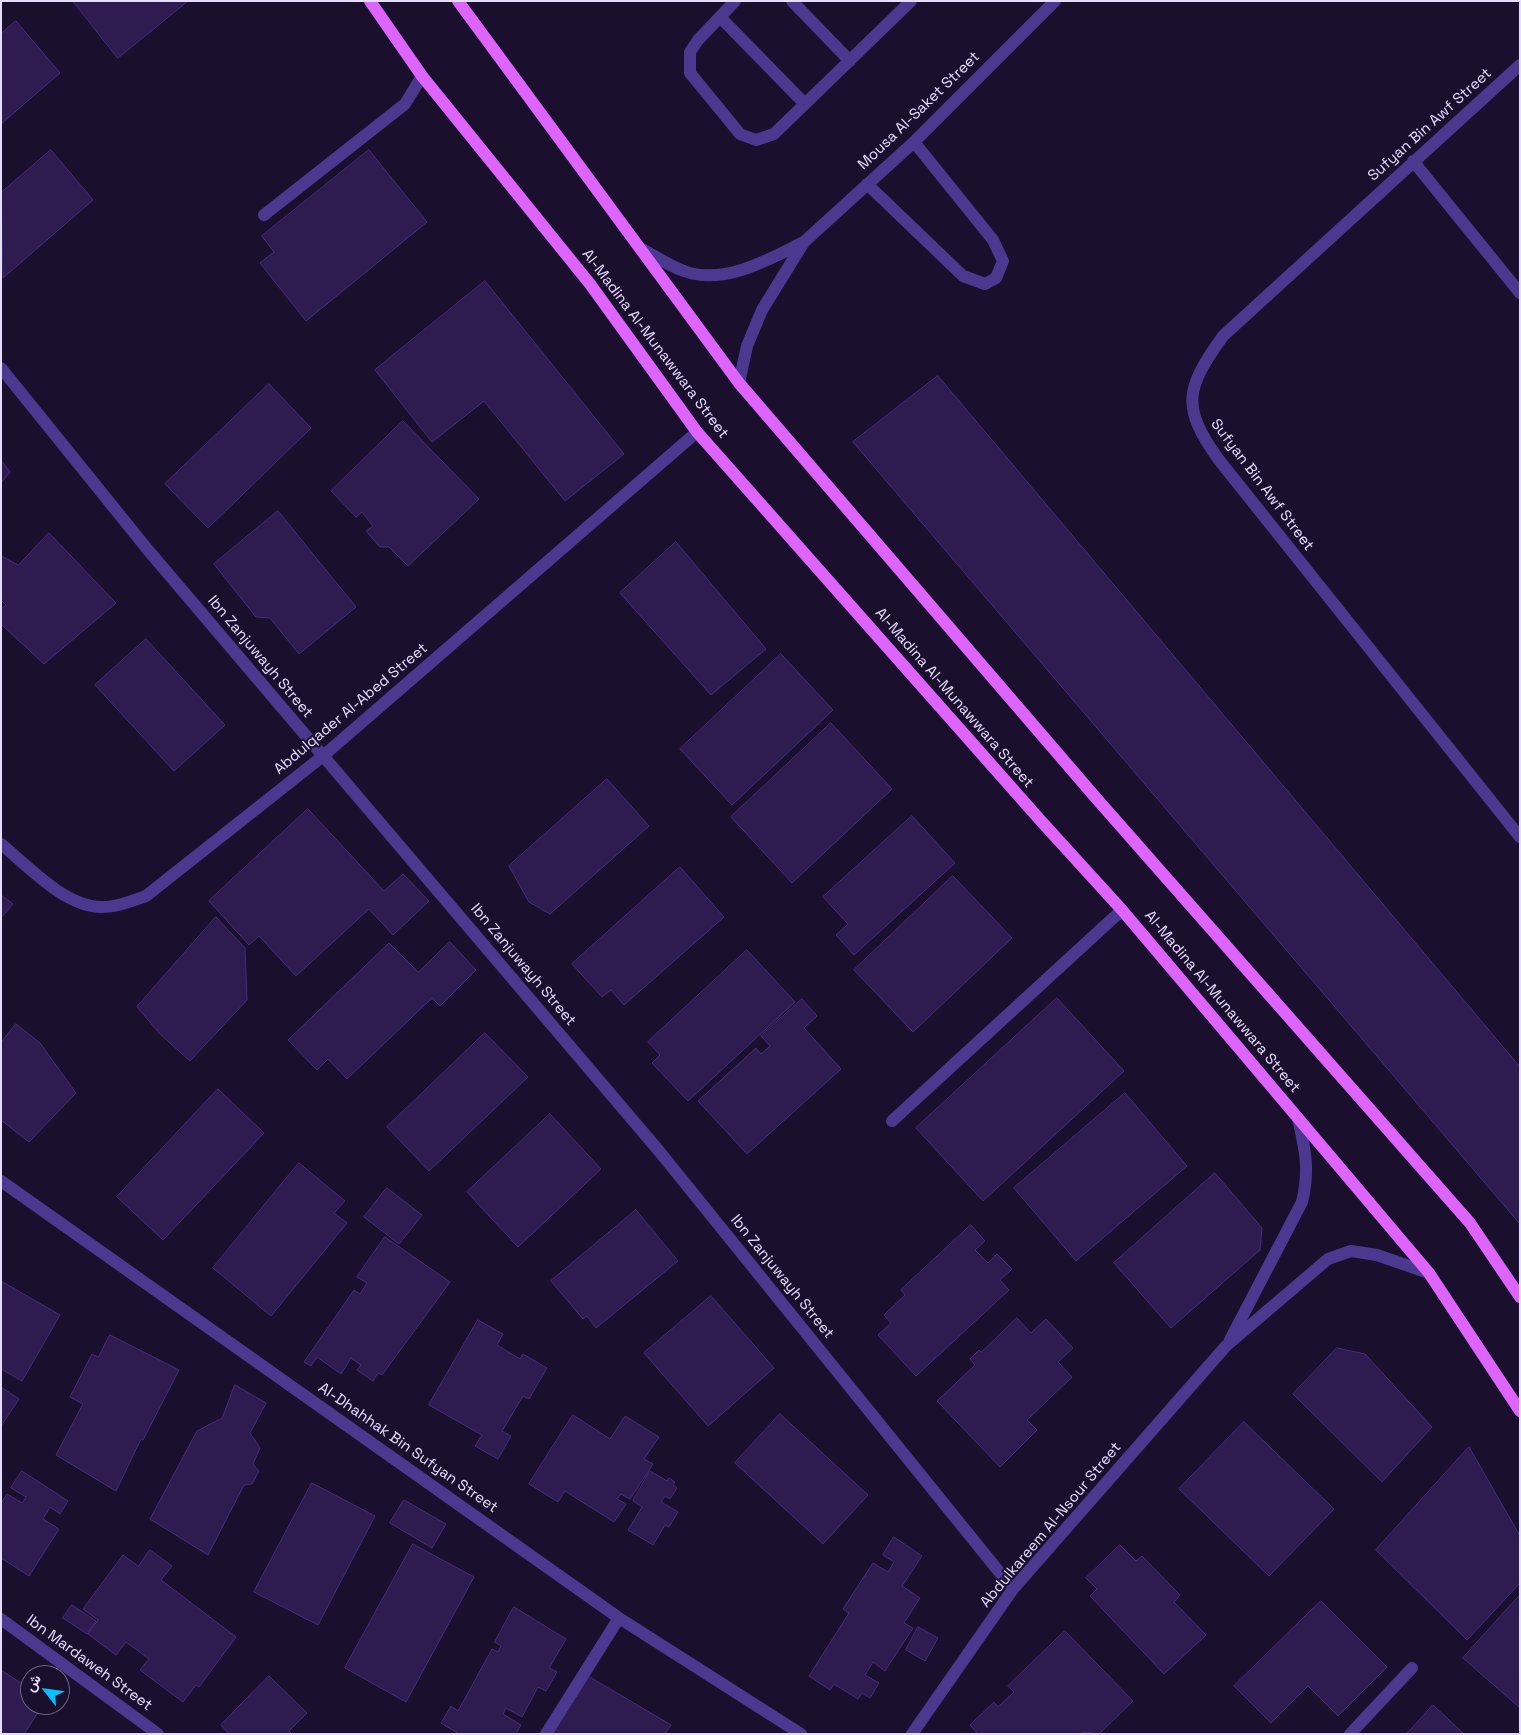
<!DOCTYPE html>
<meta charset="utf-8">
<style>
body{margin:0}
#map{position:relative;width:1521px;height:1735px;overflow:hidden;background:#1a102e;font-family:"Space Grotesk",Vazirmatn,sans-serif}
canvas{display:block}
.frame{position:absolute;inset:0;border:2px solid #e6ddff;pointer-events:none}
.north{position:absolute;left:20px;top:1665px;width:50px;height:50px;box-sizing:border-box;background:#1a102e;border:1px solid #6c6282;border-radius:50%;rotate:300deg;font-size:14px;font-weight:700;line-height:20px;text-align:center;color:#e6ddff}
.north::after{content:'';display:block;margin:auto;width:18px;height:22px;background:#09c0ff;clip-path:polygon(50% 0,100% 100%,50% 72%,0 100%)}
</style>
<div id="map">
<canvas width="1521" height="1735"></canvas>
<div class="frame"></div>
<div class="north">ش</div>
</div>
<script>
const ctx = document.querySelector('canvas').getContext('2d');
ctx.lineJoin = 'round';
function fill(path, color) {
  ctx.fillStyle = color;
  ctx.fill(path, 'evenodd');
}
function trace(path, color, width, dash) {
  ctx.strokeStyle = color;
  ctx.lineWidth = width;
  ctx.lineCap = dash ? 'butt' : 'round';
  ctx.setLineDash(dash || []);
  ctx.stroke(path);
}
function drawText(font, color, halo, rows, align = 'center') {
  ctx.font = font + ' "Space Grotesk",sans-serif';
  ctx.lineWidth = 4;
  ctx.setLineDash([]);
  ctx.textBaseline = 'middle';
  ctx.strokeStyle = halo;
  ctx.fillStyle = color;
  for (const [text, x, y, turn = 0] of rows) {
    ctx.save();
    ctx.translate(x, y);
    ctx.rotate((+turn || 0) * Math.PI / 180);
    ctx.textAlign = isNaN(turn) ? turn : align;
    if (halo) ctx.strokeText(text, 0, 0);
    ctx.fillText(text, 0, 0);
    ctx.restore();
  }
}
const building = new Path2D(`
 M73,1H188L118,58Z
 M16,21L60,73L1,124V34Z
 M51,150L93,200L3,278L1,193Z
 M369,150L427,222L306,321L260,263L274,252L262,236Z
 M485,281L624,454L565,501L484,401L432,442L375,370Z
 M938,376L1520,1067V1224L853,442Z
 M269,384L311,428L208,528L165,484Z
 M403,421L479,499L408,566L389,547H380L366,531L373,526L362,512L356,517L331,491Z
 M1,460L10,472L1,483Z
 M278,511L356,607L299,654L270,618L256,617L214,564Z
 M49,533L116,603L44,664L1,624V609L6,605L1,600V556L18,565Z
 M676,542L766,649L711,695L620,593Z
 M146,639L225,725L174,771L95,685Z
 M781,654L833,710L732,805L680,749Z
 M831,723L892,789L792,883L731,817Z
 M607,779L649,826L550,914L529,902L509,866Z
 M308,809L384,891L403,874L429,901L393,935L369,909L296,976L259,936L249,945L209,901Z
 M912,816L955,863L854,955L836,935L848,924L823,897Z
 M680,867L724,917L624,1005L611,990L602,997L572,964Z
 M953,876L1012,938L913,1032L854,970Z
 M1,895L13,904L1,918Z
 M216,917L245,948L247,1000L190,1061L160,1034L137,1007Z
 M450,942L476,970L440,1006L432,998L347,1079L328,1059L317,1070L288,1040L389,943L418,972Z
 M747,950L795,1002L688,1101L652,1063L660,1055L648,1042Z
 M1057,998L1124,1071L983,1201L916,1128Z
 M802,999L817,1016L804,1028L841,1069L747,1154L698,1101L756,1048L761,1054L770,1046L761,1036Z
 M16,1024L40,1043L76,1093L29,1142L1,1120V1043Z
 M485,1033L528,1077L429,1171L387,1127Z
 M218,1089L264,1133L163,1240L117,1197Z
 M1125,1093L1187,1166L1076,1261L1014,1188Z
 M550,1114L601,1169L518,1247L467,1192Z
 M299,1163L345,1201L334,1213L347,1223L271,1316L213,1268Z
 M1215,1173L1262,1228L1260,1250L1171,1328L1114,1263Z
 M387,1188L422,1215L399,1244L364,1217Z
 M636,1210L678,1261L596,1328L587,1316L583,1319L551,1281Z
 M971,1225L985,1241L975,1250L988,1263L997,1254L1012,1269L1000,1280L1009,1290L916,1376L878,1335L891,1323L884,1315L905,1295L901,1290Z
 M385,1237L450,1282L382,1375L378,1373L373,1381L357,1370L361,1365L351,1358L341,1374L317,1357L311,1366L304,1362L354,1290L360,1294L367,1283L357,1277Z
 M1,1281L60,1315L22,1381L1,1369Z
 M711,1296L774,1368L708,1426L644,1353Z
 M1017,1318L1031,1333L1046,1319L1073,1348L1058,1362L1072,1377L1027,1420L1037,1430L1000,1467L937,1401L975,1365L970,1359L979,1350L981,1352Z
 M478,1320L503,1334L497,1345L520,1359L523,1354L547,1368L529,1399L523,1396L502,1431L511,1436L498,1459L475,1446L482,1435L429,1405Z
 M110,1335L179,1370L143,1440L141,1439L116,1491L56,1455L83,1404L70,1397L92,1354L98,1357Z
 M1337,1348L1365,1354L1432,1427L1382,1482L1293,1394Z
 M235,1385L266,1403L250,1433L260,1448L253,1464L259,1471L252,1484L244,1485L208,1555L150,1519L197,1431L222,1418Z
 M1,1387L19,1399L1,1426Z
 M780,1414L868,1495L823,1544L735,1463Z
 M573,1415L610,1439L625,1416L659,1437L644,1459L653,1464L630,1499L621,1494L617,1499L626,1504L614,1522L565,1491L558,1502L529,1484Z
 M1244,1422L1334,1509L1269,1576L1179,1489Z
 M1469,1447L1520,1536V1583L1467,1640L1376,1550Z
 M22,1471L68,1501L60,1514L50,1507L43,1519L59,1529L29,1576L1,1558V1503L7,1494L22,1503L26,1497L11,1488Z
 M650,1471L667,1481L669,1478L675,1482L673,1485L677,1488L670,1499L665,1496L661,1502L678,1512L669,1527L665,1525L653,1545L628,1530L642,1507L633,1501Z
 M312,1483L375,1516L318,1625L254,1592Z
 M404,1500L446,1524L432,1548L390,1523Z
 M894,1537L922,1556L902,1586L920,1598L904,1623L913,1628L885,1671L873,1662L865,1675L879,1683L870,1698L862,1693L858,1699L834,1684L830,1690L809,1676L849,1613L843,1609L873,1563L888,1572L894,1562L883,1555Z
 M413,1544L474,1577L406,1702L345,1668Z
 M1120,1545L1136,1561L1142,1556L1180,1595L1174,1602L1206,1635L1164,1674L1090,1596L1097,1589L1086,1578Z
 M150,1550L172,1566L161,1580L236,1637L199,1687L196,1685L183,1702L140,1670L149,1659L126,1642L116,1655L88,1634L98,1620L83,1609L123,1555L138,1566Z
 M1520,1595V1708L1463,1658Z
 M1321,1601L1387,1667L1338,1716L1308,1686L1271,1723L1234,1686Z
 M72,1605L96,1621L87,1634L63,1618Z
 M514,1607L566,1639L549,1668L557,1672L546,1691L538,1687L522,1717L506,1708L503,1714L521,1725L516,1734H459L441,1723L451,1706L458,1711L492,1649L498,1652L501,1646L495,1642Z
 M918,1627L938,1638L925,1661L906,1650Z
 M1065,1631L1133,1701L1099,1734L1083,1732L1081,1734H978L970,1725L994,1702L998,1707L1014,1692L1008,1686Z
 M1,1670L30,1689V1705H43L24,1734H1Z
 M269,1676L307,1713L289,1731L291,1734H229L221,1725Z
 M588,1676L671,1725L665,1734H553Z
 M1433,1705L1464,1734H1407Z`);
fill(building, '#2e1b50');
trace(building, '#492c7d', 1);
trace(new Path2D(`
 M735,1L698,40L690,52V73L740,134L756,140L774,134L911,1
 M792,1L850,61
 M720,17L805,104
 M1520,65L1223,336C1186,388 1180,406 1219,460L1520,837
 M1413,161L1520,293
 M867,184L963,276L985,284L996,278L1003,261L993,240L914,142
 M264,215L405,104L422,76
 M640,248C654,255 669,266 684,271C724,286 769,259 804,242
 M1,368L148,550L659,1151L1013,1589
 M739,383L747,346L762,310L804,242L914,142L1055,1
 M1,844C29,867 64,906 101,907C117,907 132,901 146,896L323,756L697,432
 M892,1121L1122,910
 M1,1181L619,1618L801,1734
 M1230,1340L1302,1202C1310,1169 1305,1150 1298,1118
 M1,1619L158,1734
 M546,1734L619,1618
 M912,1734L1013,1589L1226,1346L1328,1259L1351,1251L1377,1255L1429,1273
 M1350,1734L1412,1668`), '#4a398f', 12);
trace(new Path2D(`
 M370,1L422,76L590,284L697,432L1041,821L1122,910L1429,1273L1520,1411
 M458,1L739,383L1096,798L1470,1223L1520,1297`), '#dd64ff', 12);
drawText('15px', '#e6ddff', '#1a102e', [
 ["Mousa Al-Saket Street",919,111,-44],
 ["Sufyan Bin Awf Street",1430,125,-42],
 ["Al-Madina Al-Munawwara Street",655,344,53],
 ["Sufyan Bin Awf Street",1262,485,53],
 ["Ibn Zanjuwayh Street",260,657,50],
 ["Al-Madina Al-Munawwara Street",954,698,49],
 ["Abdulqader Al-Abed Street",351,709,-40],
 ["Ibn Zanjuwayh Street",523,965,50],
 ["Al-Madina Al-Munawwara Street",1222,1002,50],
 ["Ibn Zanjuwayh Street",782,1277,51],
 ["Al-Dhahhak Bin Sufyan Street",408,1448,35],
 ["Abdulkareem Al-Nsour Street",1051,1525,-50],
 ["Ibn Mardaweh Street",89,1663,36]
]);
</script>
